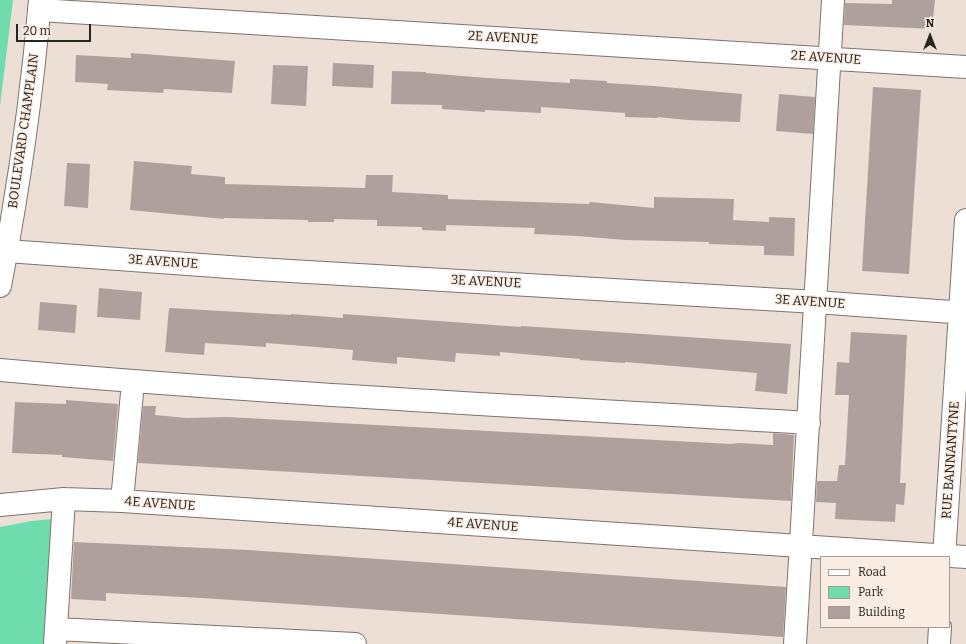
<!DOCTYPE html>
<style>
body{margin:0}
#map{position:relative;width:966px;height:644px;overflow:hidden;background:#ece0d6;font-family:Bitter,serif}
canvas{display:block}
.legend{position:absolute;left:820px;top:556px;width:130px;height:72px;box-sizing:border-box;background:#f9ede3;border:1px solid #a59d95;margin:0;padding:5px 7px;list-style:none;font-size:12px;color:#282420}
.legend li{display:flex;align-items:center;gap:8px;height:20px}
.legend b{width:20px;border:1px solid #a59d95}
.north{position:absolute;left:910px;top:16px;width:40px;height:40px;-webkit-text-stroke:3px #f9ede3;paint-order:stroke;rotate:0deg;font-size:11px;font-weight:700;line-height:16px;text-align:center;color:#282420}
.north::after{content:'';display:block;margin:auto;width:14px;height:18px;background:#282420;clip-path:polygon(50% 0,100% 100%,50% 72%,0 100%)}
.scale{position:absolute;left:16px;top:24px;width:75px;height:18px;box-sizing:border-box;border:2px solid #282420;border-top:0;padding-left:5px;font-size:12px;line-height:14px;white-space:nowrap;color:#282420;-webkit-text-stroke:3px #f9ede3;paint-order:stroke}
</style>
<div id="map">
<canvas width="966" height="644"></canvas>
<ul class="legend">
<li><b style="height:5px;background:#fff"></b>Road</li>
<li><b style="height:11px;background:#6edcac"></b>Park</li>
<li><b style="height:11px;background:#b0a09d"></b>Building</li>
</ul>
<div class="north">N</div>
<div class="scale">20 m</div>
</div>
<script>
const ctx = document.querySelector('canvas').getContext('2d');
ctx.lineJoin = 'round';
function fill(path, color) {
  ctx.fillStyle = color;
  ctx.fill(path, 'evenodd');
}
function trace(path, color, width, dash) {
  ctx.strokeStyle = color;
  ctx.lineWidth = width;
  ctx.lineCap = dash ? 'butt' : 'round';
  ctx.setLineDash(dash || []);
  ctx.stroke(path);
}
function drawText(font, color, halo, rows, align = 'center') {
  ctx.font = font + ' Bitter,serif';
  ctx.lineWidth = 3;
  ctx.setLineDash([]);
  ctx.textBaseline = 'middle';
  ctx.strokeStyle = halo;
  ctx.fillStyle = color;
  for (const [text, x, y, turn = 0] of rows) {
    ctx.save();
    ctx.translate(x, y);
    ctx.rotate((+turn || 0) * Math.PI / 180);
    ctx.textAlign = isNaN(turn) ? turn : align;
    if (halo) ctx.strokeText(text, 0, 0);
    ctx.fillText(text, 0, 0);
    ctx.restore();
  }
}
fill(new Path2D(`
 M0,0H13L0,106Z
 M53,519L46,644H0V527L31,521Z`), '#6edcac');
fill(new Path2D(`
 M892,0H935L932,29L844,25L845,3L892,4Z
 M131,53L235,61L232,93L164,89L163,93L107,90L108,84L75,82L76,55L131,58Z
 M333,63L374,65L373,88L332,86Z
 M273,65L308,66L306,106L271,104Z
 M392,71L426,72V73L487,78L570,83V79L607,81V83L654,86L742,94L740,122L687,120L658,117V118L625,117V113L541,107V113L485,110V112L442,109V105L391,104Z
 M873,87L921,90L909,274L862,271Z
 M779,94L815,97L813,134L776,131Z
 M134,161L192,166L191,174L225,177V184L365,188L366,175H393L392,192L448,195V199L589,204L590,202L654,208V197L734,199L733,220L769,222V217L795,218L794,256L764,255V246L709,244V242L625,240L577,236L534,234L535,228L446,225V231L422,230V227L377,226V220L334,219V222H308V220L224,218V219L130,210Z
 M67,163L90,164L88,208L64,206Z
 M99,288L142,292L140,320L97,317Z
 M40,302L77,305L75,333L38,330Z
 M169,308L291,315V314L343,318V314L521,327V326L583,330L791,344L787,394L755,391L757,373L625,362V363L580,360V359L500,352V356L456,353L455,362L397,357V364L352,360L353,350L266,343V347L205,343L204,355L165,352Z
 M851,332L907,335L900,483H906L904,505L896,504L895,522L835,519L836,503L816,502L817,481H837L839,465H845L849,395H835L837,362L849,363Z
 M66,400L118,404L113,461L62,457V455L12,453L15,402L66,404Z
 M143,406H156L155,415L187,418L227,417L731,444L738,443L773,445V433L794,435L791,501L138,463Z
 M74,542L248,550L786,587L783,637L202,598L106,593V601L71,599Z`), '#b0a09d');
const minor = new Path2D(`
 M39,10L966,67
 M7,251L257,269L816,302L966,313
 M0,370C269,394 539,407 809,423
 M122,501L133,382
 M0,505L64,499L122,501L966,557
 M944,557L966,220
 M56,629L355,644
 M55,644L64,499
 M795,644L833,0
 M939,644L940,627`);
const major = new Path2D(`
 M0,286C18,192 32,96 40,0`);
trace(minor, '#7e736a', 24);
trace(major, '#7e736a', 24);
trace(minor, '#fff', 22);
trace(major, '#fff', 22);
drawText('13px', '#282420', '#f9ede3', [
 ["2E AVENUE",503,38,3],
 ["2E AVENUE",826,58,4],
 ["BOULEVARD CHAMPLAIN",24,131,-82],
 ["3E AVENUE",163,262,4],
 ["3E AVENUE",486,282,3],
 ["3E AVENUE",810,302,4],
 ["RUE BANNANTYNE",951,460,-86],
 ["4E AVENUE",160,504,4],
 ["4E AVENUE",483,525,4]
]);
</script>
